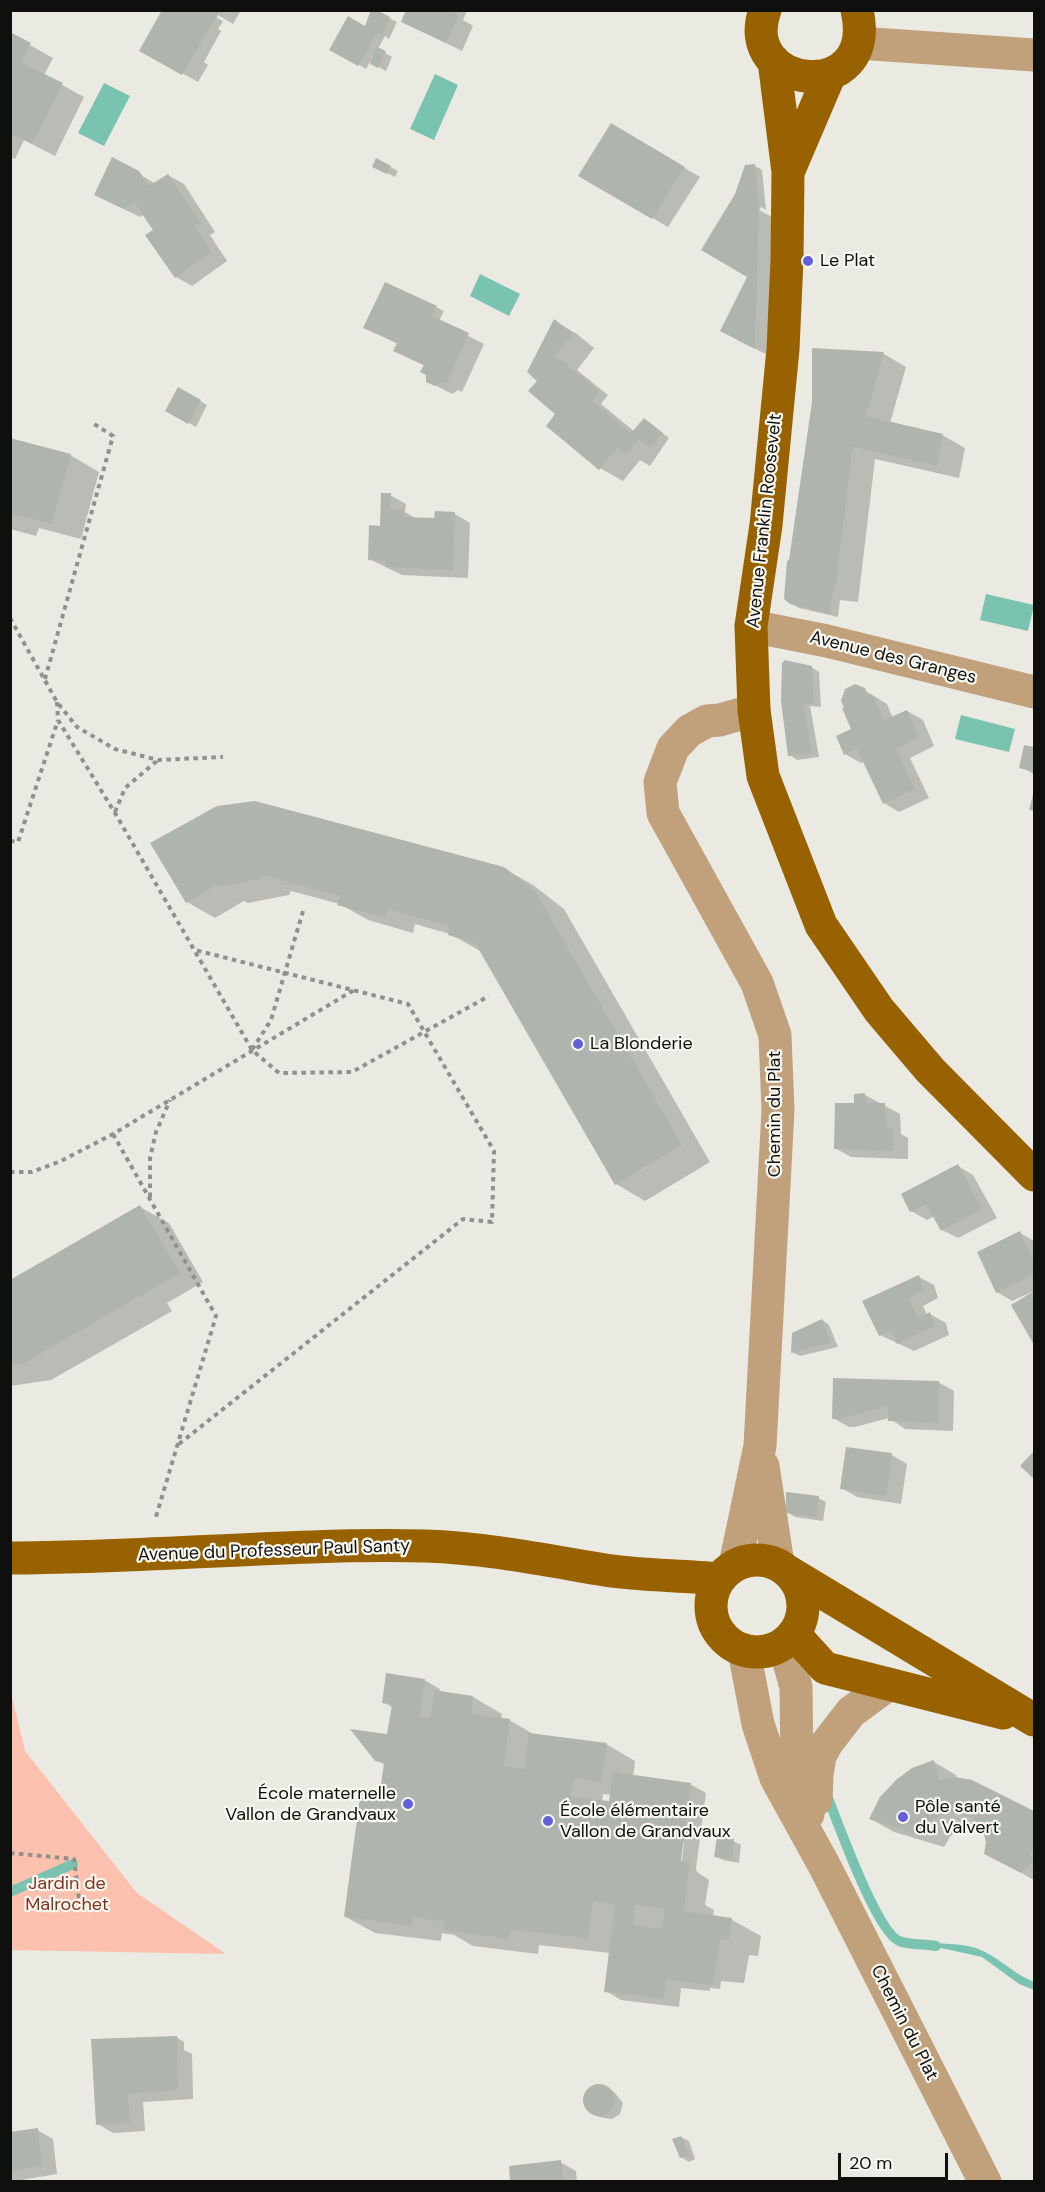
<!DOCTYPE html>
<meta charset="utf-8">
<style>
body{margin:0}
#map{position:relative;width:1045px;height:2192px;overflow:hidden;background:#eaeae3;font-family:"DM Sans",sans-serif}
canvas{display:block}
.frame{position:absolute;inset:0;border:12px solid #0f0f0d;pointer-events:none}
.scale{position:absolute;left:838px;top:2153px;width:110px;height:27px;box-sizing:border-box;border:3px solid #0f0f0d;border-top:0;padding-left:8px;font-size:18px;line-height:21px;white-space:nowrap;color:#0f0f0d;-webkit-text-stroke:4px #f7f7f0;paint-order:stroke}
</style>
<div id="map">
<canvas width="1045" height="2192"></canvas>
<div class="frame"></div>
<div class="scale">20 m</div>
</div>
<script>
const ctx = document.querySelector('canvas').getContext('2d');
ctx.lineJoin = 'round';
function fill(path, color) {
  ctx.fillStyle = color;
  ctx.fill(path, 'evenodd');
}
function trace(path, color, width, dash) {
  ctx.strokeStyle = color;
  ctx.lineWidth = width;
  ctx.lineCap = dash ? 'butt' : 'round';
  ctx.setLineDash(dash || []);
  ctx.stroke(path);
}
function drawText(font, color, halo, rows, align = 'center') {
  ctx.font = font + ' "DM Sans",sans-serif';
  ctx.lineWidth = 4.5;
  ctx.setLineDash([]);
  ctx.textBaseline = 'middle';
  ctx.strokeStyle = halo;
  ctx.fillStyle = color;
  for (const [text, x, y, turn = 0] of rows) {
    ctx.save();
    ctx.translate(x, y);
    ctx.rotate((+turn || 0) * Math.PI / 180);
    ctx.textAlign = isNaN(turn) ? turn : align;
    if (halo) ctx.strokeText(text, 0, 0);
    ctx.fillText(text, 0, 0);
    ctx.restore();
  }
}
fill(new Path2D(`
 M11,1693L25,1751L137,1893L226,1954L11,1950Z`), '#fcc0af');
fill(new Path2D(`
 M435,74L458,85L434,140L410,129Z
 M104,83L130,96L104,146L78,133Z
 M480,274L520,294L509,316L470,296Z
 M986,594L1034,605L1028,631L980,620Z
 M961,715L1015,729L1009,752L955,739Z
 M923,1942C940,1944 960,1943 976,1948C998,1956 1013,1974 1034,1982V1990L1019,1984L982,1957L923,1944Z`), '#7bc3b1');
fill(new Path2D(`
 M164,10H241L233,24L218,15L217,18L223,21L218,29L221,31L204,62L208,65L198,82L141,50Z
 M408,10H467L463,20L473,26L462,51L403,22Z
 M389,18L397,22L389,39L385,36L378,49L392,57L386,71L370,62L366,69L331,49L365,28Z
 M10,34L53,58L44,75L84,97L55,156L24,140L15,159L11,157L10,158Z
 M612,125L700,177L668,227L580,175Z
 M113,159L156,184L168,175L184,184L215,232L210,235L227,261L192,286L176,277L159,235L144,214L140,217L111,203Z
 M377,160L398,171L395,177L381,170Z
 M755,166L762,170L766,210L761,207L759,210L774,218L770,356L737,340L749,276Z
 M436,307L444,311L439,321L484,344L462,392L458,390L452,394L427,381L425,366L395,351L398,344L365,327Z
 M555,321L577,334L594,348L577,370L608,395L601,404L635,432L645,420L669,438L650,466L640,460L623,481L600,468L557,414L539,381Z
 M813,349L884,354L906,367L890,423L942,435L965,448L959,478L875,459L858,602L840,600L838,617L799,608L791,603L790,562L814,402Z
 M179,389L207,405L196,427L167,410Z
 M10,439L70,455L99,472L81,539L39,528L36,536L10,529Z
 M390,495L406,504L405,512L417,519L436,520V513L455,514L470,523L468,578L402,575L369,559Z
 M811,667L819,672L821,707L810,706L819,757L797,760L790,755Z
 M864,690L887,704L893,718L907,711L923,720L934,746L910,758L929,798L899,812L884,803L865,761L861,763L845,754Z
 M1025,747L1034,749V774L1021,767Z
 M153,844L503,868L533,885L564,909L710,1162L645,1201L616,1184L482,952L450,934L415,924L413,933L368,920L340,904L291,891L289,895L248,903L244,901L215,918L187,902Z
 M865,1095L900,1114L901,1134L908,1138V1159L851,1157L835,1148L855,1104Z
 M958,1166L973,1175L997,1218L958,1238L942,1230L935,1216L927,1220L911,1211L903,1195Z
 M140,1207L169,1223L203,1282L167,1303L172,1311L51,1380L10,1386V1282Z
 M1020,1233L1034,1241V1291L1012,1301L997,1292Z
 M919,1277L934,1285L938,1298L923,1306L927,1315L930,1314L946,1323L949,1335L914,1351L880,1335Z
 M1034,1293V1340L1013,1305Z
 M822,1320L829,1325L838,1347L800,1356L792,1352Z
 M938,1382L954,1391L953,1431L905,1429L889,1418L855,1427H849L833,1418Z
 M892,1455L907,1464L901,1504L857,1497L842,1488Z
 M818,1498L826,1502L823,1521L795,1517L787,1512Z
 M424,1680L440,1689L439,1693L473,1697L502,1714L501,1719L509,1720L535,1735L606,1744L635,1761L633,1777L690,1784L706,1793L696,1868L697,1872L709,1880L705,1905L714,1910L713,1917L732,1920L761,1936L758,1956L749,1955L744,1983L721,1981L720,1989L710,1988V1991L681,1988L679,2007L621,2000L606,1991L610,1953L539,1945L538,1954L473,1946L454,1935L442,1933L441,1941L375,1933L346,1917L381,1793L385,1765L376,1760L389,1735L393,1708L384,1702ZM603,1794L611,1795L610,1803L602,1802ZM681,1843H684L681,1869H678Z
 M934,1762L956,1775L957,1779L972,1782L1034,1813V1880L1009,1866L987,1842L984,1831L980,1825L973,1824L956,1831L950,1837L944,1847L894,1832L871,1819Z
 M733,1841L741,1845L739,1863L723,1860L715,1856Z
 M176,2037L184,2042V2050L192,2054L193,2099L143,2102L145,2131L113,2133L98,2124Z
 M594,2087H606L614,2092L623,2103L620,2114L612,2119L599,2117L591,2113L585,2104V2095Z
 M10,2128L13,2133L37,2130L53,2139L57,2174L10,2182Z
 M681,2137L689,2141L695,2159L689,2162L681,2157Z
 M560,2162L576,2171L577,2182H512L511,2168Z`), '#0003');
trace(new Path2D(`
 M826,1793C837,1820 876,1931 899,1941C909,1945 925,1944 936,1946
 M10,1892L73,1864`), '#7bc3b1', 10);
fill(new Path2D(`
 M162,10H220L182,75L139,51Z
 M371,10H377L390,17L381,36L377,33L358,66L329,50L348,16L365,26Z
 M406,10H448L459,15L446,43L401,22Z
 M10,32L31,43L22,63L63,83L32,144L10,133Z
 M377,47L386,51L378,68L370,64Z
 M611,123L685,167L652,219L578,176Z
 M112,157L139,171L149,186L168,174L201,223L195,226L212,252L175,278L145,235L153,230L134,202L124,209L94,195Z
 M376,158L391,166L387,174L372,167Z
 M755,164L759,208L755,349L720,331L747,277L701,250L735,194L745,165Z
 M385,282L437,306L432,316L469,333L446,384L441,382L435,386L426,382V375L420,372L424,365L393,351L397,343L363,328Z
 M554,319L573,334L554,357L558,360L559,358L600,392L592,401L631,433L644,418L663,433L650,448L639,439L626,454L618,447L599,470L546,426L555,414L528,391L537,381L527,372Z
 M812,348L884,352L866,416L943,434L937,466L853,447L835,590H833L830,614L790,604L784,599L787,561L789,560L812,402Z
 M178,387L201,400L188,424L165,411Z
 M10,438L71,454L52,524L10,513Z
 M381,493H391L390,509L404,510V517L434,518L435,511L455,512L453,570L385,567V561L368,560L369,525L380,526Z
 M785,660L812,666L814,704L803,703L812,753L788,756L781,701L782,663Z
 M855,684L865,688L868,696L872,694L884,720L907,710L919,737L896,749L915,789L883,804L857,749L844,755L836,736L851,729L842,708L844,707L841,701L845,689Z
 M1024,745L1034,747V772L1019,768Z
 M1034,791V811L1029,810Z
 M255,801L504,867L535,891L682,1145L615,1185L475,943L448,935L450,926L387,909L385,918L337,905L340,896L262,875L261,879L218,887L216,885L186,903L150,843L217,806Z
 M865,1093L866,1103H885L886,1128H893V1151L834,1149L835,1103H854V1094Z
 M958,1164L982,1209L941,1231L926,1204L910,1212L901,1194Z
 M140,1205L180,1273L22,1364L10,1366V1280Z
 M1020,1231L1034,1262V1274L996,1293L977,1252Z
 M919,1275L923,1290L909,1298L918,1318L930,1312L935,1326L897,1344L891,1330L879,1336L862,1301Z
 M1034,1291V1345L1011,1305Z
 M822,1319L831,1343L791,1353L792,1333Z
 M833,1378L939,1381L938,1423L888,1421V1406L839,1419H832Z
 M846,1447L892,1453L886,1496L840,1489Z
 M1034,1451V1479L1020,1466Z
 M786,1492L819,1496L816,1517L786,1513Z
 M386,1673L425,1679L420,1717L430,1718L434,1690L473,1696L471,1713L510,1719L504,1766L524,1769L529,1733L607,1743L601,1782L574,1778L571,1797L609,1801L613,1772L691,1783L681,1861L690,1863L684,1911L732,1918L729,1940L720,1939L713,1985L666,1980L663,1999L604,1992L615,1904L593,1901L588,1938L511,1930L509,1939L443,1930L444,1922L413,1917L412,1926L344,1917L361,1789L380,1791L384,1763L375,1761L350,1729L387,1734L392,1705L382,1703ZM635,1905L665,1909L662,1929L633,1925Z
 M934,1760L939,1780L955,1777L972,1780L1034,1811V1846L1030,1855L1034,1860L1021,1873L984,1854L986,1842L983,1831L972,1818L959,1813L949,1812L933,1819L927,1824L921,1836L869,1819L880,1797L896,1780L912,1768Z
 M717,1836L734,1839L732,1859L714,1857Z
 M177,2036L178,2090L128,2094L130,2123L96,2125L91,2039Z
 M583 2100a16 16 0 1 1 32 0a16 16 0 1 1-32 0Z
 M38,2128L42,2166L10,2171V2132Z
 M681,2136L689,2155L680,2158L672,2139Z
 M561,2160L563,2181H510L509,2166Z`), '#afb4af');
trace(new Path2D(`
 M10,618L57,702L77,727L115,749L158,760L223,757
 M45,679L113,436L91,422
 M57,702L58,720L115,813L252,1050
 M115,812L125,788L158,760
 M10,841L18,842L58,720
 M303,911L271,1020L252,1050L279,1073L352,1072L489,996
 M113,1134L216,1316L155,1520
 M10,1172H32L61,1161L113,1134L354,990
 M150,1197V1158L156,1132L170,1100
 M179,1444L463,1219L492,1222L494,1151L408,1004L195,950
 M10,1853L74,1859L79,1899`), '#91918c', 4, [4.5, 4.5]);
trace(new Path2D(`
 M858,43L1034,55
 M751,626L827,641L1034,692
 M763,1466L778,1564
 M735,1565L760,1446L778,1110L775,1035L757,983L663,813L660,782L673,748L689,731L707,721L720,720L754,710
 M784,1644L796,1687L797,1767L808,1814
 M744,1651L758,1724L776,1778L824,1865L985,2182
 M816,1800L817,1775L820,1756L827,1743L851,1712L889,1684`), '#c0a17c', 33);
trace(new Path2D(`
 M765,10C736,90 879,107 857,10
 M774,61L788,172L787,260L783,349L766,525L751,626L754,710L763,776L821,925L879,1010L930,1070L1034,1175
 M789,170L830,74
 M10,1558C149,1558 286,1543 425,1546C486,1548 545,1560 605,1570C642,1576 681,1575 719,1579
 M711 1606a46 46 0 1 1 92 0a46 46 0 1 1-92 0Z
 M787,1571L1034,1720
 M794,1634L825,1668L1003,1713`), '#996200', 33);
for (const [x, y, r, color] of [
 [808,261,6,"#625fd8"],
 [578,1044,6,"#625fd8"],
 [408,1804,6,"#625fd8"],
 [903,1817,6,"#625fd8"],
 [548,1821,6,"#625fd8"]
]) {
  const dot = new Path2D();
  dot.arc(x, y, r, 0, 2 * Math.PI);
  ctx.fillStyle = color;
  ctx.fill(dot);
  trace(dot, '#f7f7f0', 2);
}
drawText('18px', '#0f0f0d', '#f7f7f0', [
 ["Le Plat",820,261],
 ["La Blonderie",590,1044],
 ["École maternelle",396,1794,"right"],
 ["Vallon de Grandvaux",396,1815,"right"],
 ["Pôle santé",915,1807],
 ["du Valvert",915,1828],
 ["École élémentaire",560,1811],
 ["Vallon de Grandvaux",560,1832]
], 'left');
drawText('18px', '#0f0f0d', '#f7f7f0', [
 ["Avenue Franklin Roosevelt",765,521,-84],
 ["Avenue des Granges",893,658,14],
 ["Chemin du Plat",775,1114,-90],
 ["Avenue du Professeur Paul Santy",274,1551,-2],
 ["Chemin du Plat",904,2023,63]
]);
drawText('18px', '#7e351f', '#f7f7f0', [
 ["Jardin de",67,1884],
 ["Malrochet",67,1905]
]);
</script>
